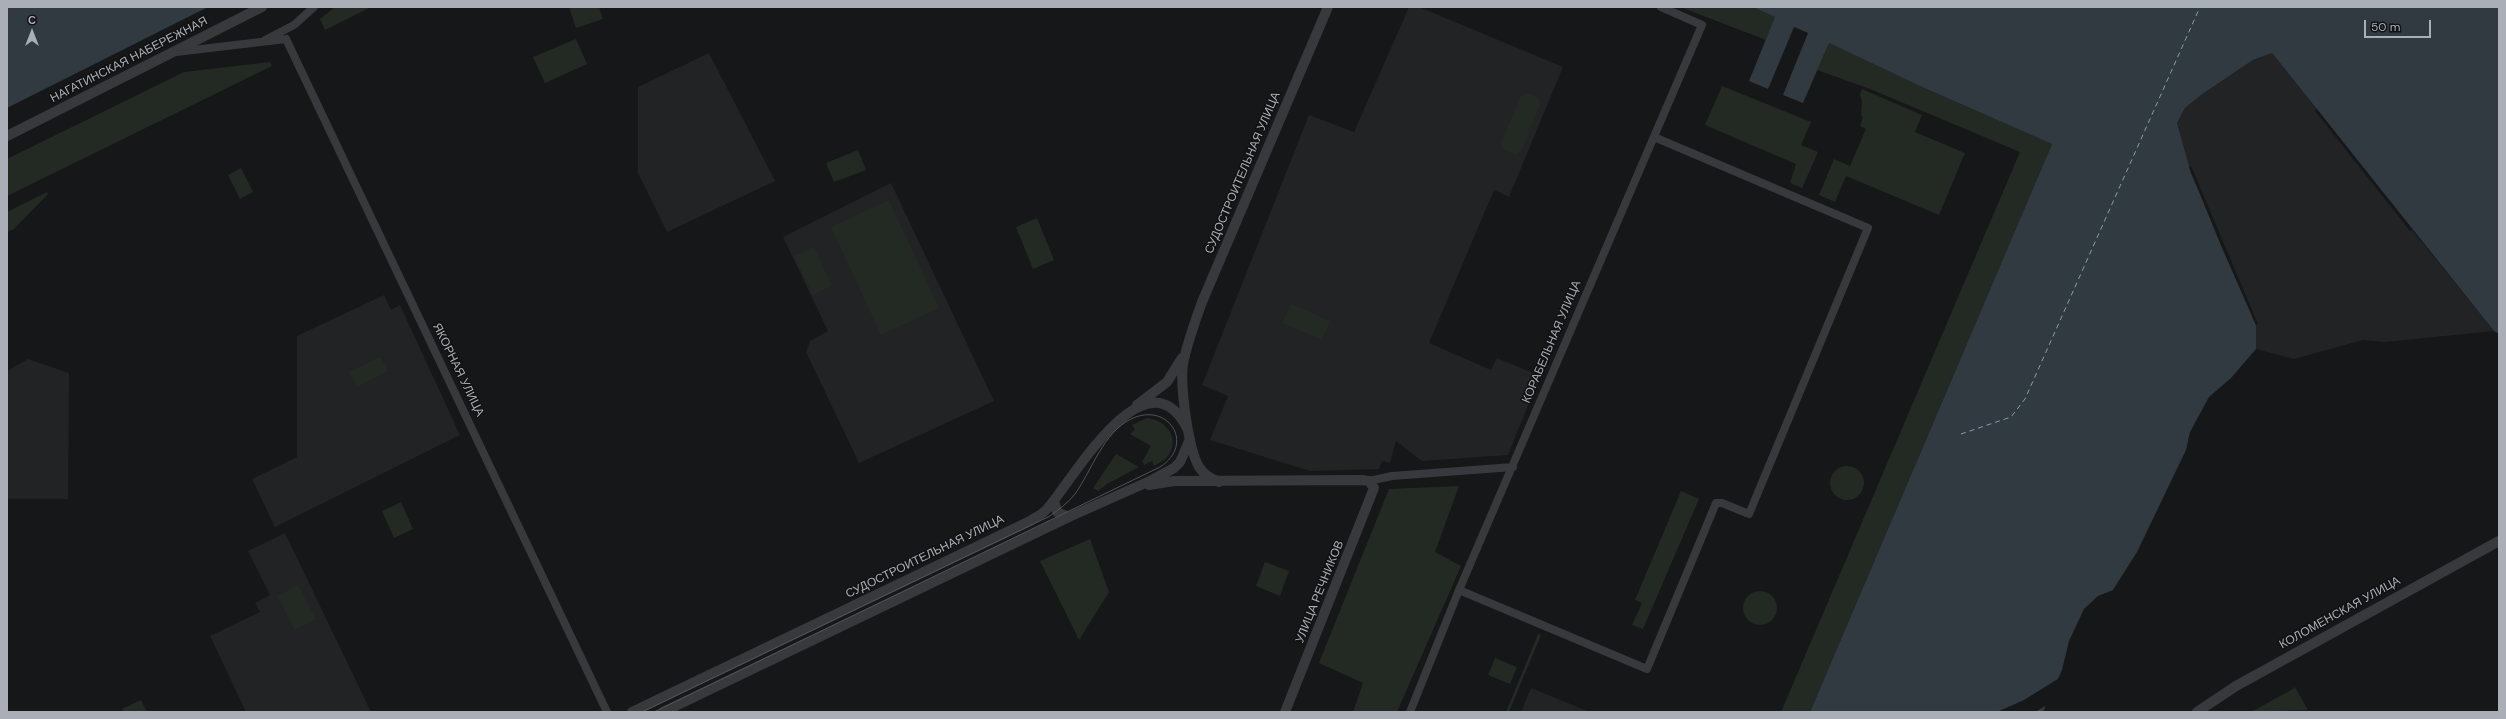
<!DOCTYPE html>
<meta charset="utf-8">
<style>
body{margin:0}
#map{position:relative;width:2506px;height:719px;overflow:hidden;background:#161718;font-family:"DM Sans",sans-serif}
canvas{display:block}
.frame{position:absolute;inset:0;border:8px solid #aaafb7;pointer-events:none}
.north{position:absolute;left:12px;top:12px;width:40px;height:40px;-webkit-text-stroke:3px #111213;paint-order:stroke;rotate:0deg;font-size:11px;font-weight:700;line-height:16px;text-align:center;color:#aaafb7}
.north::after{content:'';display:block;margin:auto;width:14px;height:18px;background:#aaafb7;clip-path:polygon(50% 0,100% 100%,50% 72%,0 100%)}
.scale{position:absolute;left:2364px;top:20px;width:67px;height:18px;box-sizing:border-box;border:2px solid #aaafb7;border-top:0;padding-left:5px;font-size:12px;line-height:14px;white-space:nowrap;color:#aaafb7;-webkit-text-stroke:3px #111213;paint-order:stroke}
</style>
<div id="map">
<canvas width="2506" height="719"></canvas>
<div class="frame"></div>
<div class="north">С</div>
<div class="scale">50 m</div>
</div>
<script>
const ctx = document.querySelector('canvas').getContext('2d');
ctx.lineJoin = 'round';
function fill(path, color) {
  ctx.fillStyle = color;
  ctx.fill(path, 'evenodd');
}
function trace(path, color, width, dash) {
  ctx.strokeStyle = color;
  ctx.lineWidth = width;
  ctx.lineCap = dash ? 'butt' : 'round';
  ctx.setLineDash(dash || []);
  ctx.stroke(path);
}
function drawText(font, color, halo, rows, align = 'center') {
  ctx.font = font + ' "DM Sans",sans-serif';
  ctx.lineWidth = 3;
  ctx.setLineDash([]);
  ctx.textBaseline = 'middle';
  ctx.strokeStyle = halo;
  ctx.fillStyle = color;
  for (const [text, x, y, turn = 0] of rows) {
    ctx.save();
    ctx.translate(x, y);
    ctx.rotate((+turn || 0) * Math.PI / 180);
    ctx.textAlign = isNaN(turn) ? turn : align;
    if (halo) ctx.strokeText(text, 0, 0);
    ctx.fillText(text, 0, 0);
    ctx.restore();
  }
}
fill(new Path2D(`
 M1409,7H1419L1563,67L1509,197L1494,190L1429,343L1491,370L1497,358L1540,376L1508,455L1422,461L1396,441L1390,463L1382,461L1379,469L1310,471L1210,440L1228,396L1202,385L1309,115L1354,132Z
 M709,53L775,181L667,232L638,173V87Z
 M2272,53L2412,230L2494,331L2385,342L2363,340L2294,359L2256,349V325L2191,173L2177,123L2185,108L2201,95L2253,60Z
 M891,183L994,401L859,463L806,352L810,341L828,331L783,237Z
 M384,295L391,310L400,305L460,435L275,527L252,479L297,457V336Z
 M28,359L69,373L68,499H7V371Z
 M285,533L371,712H246L210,636L260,612L255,603L270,595L248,551Z
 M1531,688L1590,712H1521Z`), '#222325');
fill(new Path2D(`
 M335,7H371L325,30L320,19Z
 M569,7H599L603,19L576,28Z
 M1680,7H1751L1775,17L1766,40Z
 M576,39L587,64L545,83L533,57Z
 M1829,43L1922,87L2052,144L1810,712H1781L2020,152L1870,89L1817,70Z
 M270,62L272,66L7,196V159L184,72Z
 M1722,86L1811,122L1801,145L1818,152L1802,188L1790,183L1796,164L1705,125Z
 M1862,89L1922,115L1915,132L1965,153L1939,215L1846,176L1835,202L1819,195L1834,159L1850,166L1866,129L1860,126L1863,117L1861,116L1862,101L1860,95Z
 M1527,93L1538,98L1540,105L1522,151L1515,154L1504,150L1501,143L1520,97Z
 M858,150L866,170L834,182L826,163Z
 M241,168L253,192L240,199L228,175Z
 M47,192L48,194L14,229L7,232V212Z
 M889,200L939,308L881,335L831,227Z
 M1037,218L1054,260L1033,269L1016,227Z
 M814,247L832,286L813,295L794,256Z
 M1291,304L1330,321L1322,340L1282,323Z
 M380,357L388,371L357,387L349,372Z
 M1147,418C1166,420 1182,439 1167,457C1164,461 1158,463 1154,466L1152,461L1144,465L1142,462L1151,446L1130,434L1135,429L1132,425Z
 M1116,454L1139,467L1107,484L1098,491L1093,488Z
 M1830 483a17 17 0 1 1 34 0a17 17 0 1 1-34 0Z
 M1459,486L1435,552L1461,566L1397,712H1353L1363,683L1319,663L1389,489Z
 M1681,491L1699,499L1643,629L1632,625L1642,603L1635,600Z
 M401,502L413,529L394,538L382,511Z
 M1090,539L1109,592L1079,640L1040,561Z
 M1265,562L1289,571L1280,596L1256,586Z
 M298,585L316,619L295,630L277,596Z
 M1743 608a17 17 0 1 1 34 0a17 17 0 1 1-34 0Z
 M1538,634L1541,635L1509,712H1506Z
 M1495,658L1517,667L1510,684L1488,675Z
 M2295,687L2308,710L2251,712L2291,690Z
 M141,700L147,712H124L122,709Z`), '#232a23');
fill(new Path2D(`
 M7,7H208L7,108Z
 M1752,7H2499V334L2494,331L2272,53L2253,60L2201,95L2185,108L2177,123L2191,173L2256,325V349L2231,378L2209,397L2190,432L2186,450L2137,552L2113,590L2098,596L2084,609L2069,641L2062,670L2043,712H1810L2052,144L1922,87L1829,43L1803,103L1783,95L1808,33L1794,27L1768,89L1749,81L1775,17Z`), '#313a40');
fill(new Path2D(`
 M2317,109L2412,230L2410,231L2315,111Z
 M2191,166L2258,324L2256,325L2222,248L2189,167Z
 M2061,677L2049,704L2035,712H1997L2024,700Z`), '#161718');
trace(new Path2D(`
 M1961,434L2011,417L2025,399L2200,7`), '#849eaf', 1, [5, 4]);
trace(new Path2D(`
 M286,39L607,712
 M265,40L294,25L314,7
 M176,52L286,39
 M1369,481L1392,476L1513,467
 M1459,590L1647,669L1716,503H1722L1749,514L1868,228L1654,137
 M1410,712L1459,590L1702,25L1661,7`), '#38393d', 8);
trace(new Path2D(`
 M7,136L262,7
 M1137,405L1167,382L1182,358
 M1219,482C1211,478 1204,475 1199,467C1188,448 1180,386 1183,364C1187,343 1195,322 1202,302L1328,7
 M1149,485L1174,481L1362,480L1369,481L1374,488L1285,712
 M1054,500L1057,512L1069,517
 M632,712L1030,521C1036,517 1043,514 1047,509C1073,480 1147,346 1188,430
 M663,712L1069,517L1152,480L1174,468L1180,462L1190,439
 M2197,712L2236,686L2499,541`), '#38393d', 10);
trace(new Path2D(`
 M642,712L1050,516C1059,509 1068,503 1075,494C1092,470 1103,433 1131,419C1168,401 1196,444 1160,467L654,712`), '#515357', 1);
drawText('12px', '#aaafb7', '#111213', [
 ["НАГАТИНСКАЯ НАБЕРЕЖНАЯ",129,60,-27],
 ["СУДОСТРОИТЕЛЬНАЯ УЛИЦА",1243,173,-67],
 ["КОРАБЕЛЬНАЯ УЛИЦА",1552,342,-67],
 ["ЯКОРНАЯ УЛИЦА",458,370,64],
 ["СУДОСТРОИТЕЛЬНАЯ УЛИЦА",925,557,-26],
 ["УЛИЦА РЕЧНИКОВ",1320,592,-68],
 ["КОЛОМЕНСКАЯ УЛИЦА",2340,613,-29]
]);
</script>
